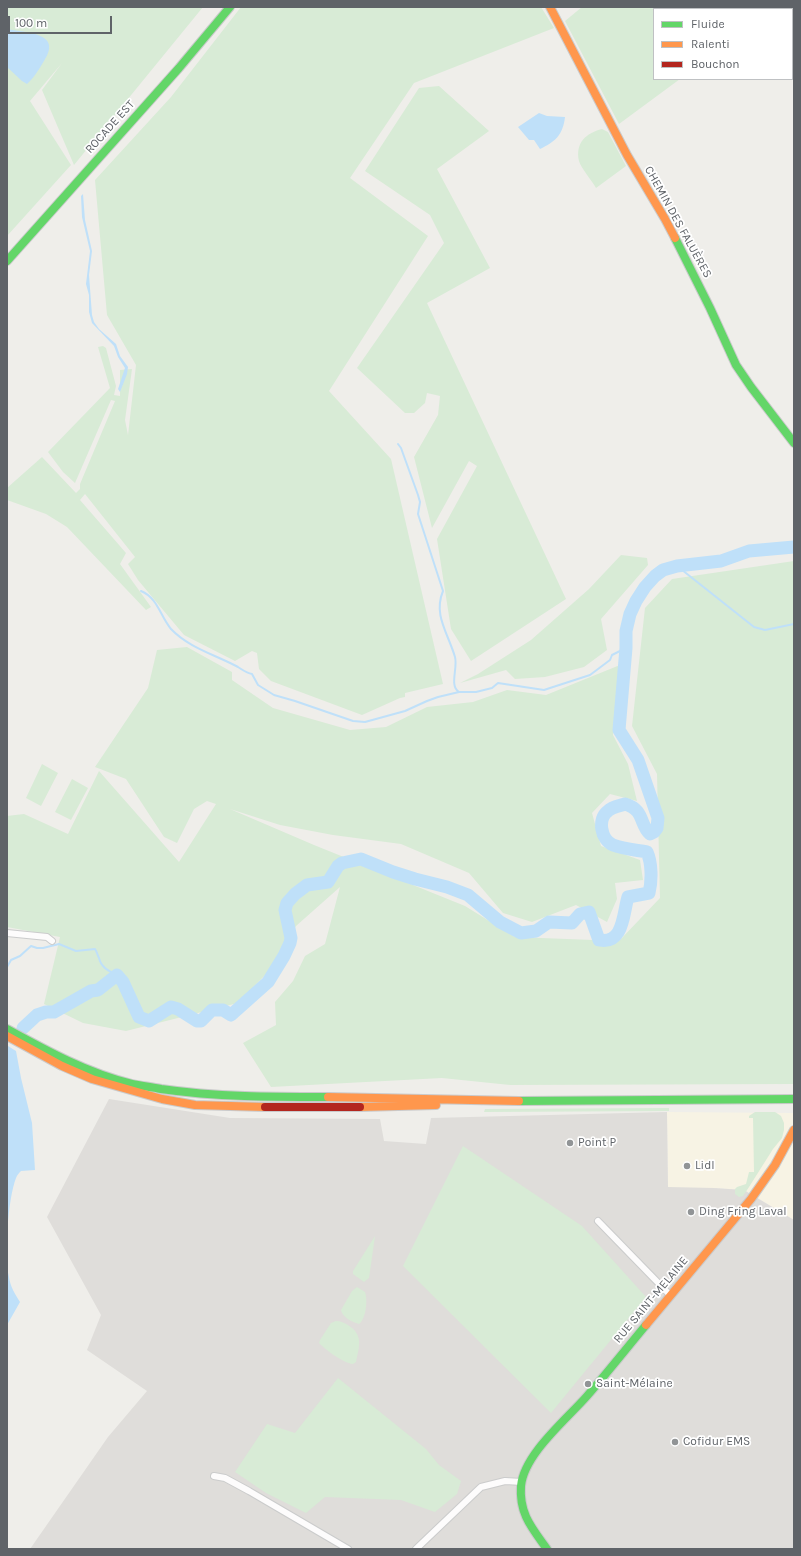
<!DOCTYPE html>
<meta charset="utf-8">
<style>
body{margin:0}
#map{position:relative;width:801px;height:1556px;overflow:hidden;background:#efeeea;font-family:Karla,sans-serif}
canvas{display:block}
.frame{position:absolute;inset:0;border:8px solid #5f6368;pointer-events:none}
.legend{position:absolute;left:653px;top:8px;width:140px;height:72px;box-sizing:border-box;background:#fff;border:1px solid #bfc1c3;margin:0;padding:5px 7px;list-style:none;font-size:12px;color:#5f6368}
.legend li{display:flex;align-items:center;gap:8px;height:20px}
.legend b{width:20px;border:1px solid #bfc1c3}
.scale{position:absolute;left:8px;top:16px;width:104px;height:18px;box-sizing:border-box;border:2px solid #5f6368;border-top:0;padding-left:5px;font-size:12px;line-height:14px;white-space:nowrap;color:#5f6368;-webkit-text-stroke:3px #fff;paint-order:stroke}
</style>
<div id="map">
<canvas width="801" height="1556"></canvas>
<div class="frame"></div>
<ul class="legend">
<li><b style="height:5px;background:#63d668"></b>Fluide</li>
<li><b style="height:5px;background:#ff974d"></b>Ralenti</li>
<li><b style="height:5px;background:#b3261e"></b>Bouchon</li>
</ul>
<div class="scale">100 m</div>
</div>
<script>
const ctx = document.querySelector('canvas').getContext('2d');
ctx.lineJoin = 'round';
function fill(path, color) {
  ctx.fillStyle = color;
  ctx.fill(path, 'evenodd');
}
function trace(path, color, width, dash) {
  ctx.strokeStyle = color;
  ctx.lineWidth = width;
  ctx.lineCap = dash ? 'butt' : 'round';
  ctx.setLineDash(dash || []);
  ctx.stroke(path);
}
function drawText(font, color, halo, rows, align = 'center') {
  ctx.font = font + ' Karla,sans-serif';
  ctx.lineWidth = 3.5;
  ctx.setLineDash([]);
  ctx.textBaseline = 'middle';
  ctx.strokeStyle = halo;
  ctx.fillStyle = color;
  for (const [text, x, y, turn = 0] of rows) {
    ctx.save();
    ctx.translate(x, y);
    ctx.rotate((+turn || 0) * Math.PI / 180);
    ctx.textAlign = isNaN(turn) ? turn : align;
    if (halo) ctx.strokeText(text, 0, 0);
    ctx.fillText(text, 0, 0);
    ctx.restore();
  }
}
fill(new Path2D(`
 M667,1112L794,1113V1220L744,1190L714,1188H668Z`), '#f7f3e4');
fill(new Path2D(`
 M109,1099L230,1118L380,1119L384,1141L426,1144L431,1118L667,1112L668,1187L714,1188L744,1190L794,1220V1549H30L108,1437L147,1391L87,1350L101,1315L47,1217Z`), '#dfddda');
fill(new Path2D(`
 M7,7H203L74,165L42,90L62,63L30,101L71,165L7,236Z
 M241,7H541L554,28L414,83L350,178L428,236L329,391L391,459L443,684L405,693V697L400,698L362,715L271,681L259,669L257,653L252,651L235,661L184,635L138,580L128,564L135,557L85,494L80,500L126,553L120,564L151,607L146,610L67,527L46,514L7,500V488L42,457L76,493L80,489V484L115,401L111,400L75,483L63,472L48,452L110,388L98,347L103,346L106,348L116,386L114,395L120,396V370L132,369L125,420L128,435L136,365L107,315L95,180L171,97Z
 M582,7H778L775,9H654V79H680L619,124L565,21Z
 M439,86L489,131L437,169L490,268L427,303L566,599L471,661L451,629L437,539L477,466L469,461L432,528L414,457L438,415L440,396L427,393L425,403L414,413H405L357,368L444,243L430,215L365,171L419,88Z
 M602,129L608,132L626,166L596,188C592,181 581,168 579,161C575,143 586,133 602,129Z
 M621,555L647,558L648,565L601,619L607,650L584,667L545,677L515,679L506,670L460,683L478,674L531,640L589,589Z
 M794,561V1084L510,1085L442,1078L271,1087L243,1043L276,1025L275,1002L293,981L305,956L325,944L340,887L296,926L273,967L238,1003L126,1031L83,1023L44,1004L60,937L7,927V816L24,814L68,834L99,771L179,862L216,804L207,801L194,809L177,843L164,837L126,779L95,767L148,688L157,650L187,647L232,672V680L273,708L350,730L386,727L427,707L473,702L507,690L546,695L620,665L613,735L628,764L637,801L610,794L592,813L601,846L640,860L643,880L615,883L617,899L607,922L576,905L532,922L503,913L469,873L401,844L333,835L280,825L230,809L314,845L465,906L515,937L619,941L660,898L657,774L632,726L645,608L672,579Z
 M42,764L58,773L41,806L26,798Z
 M72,779L88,788L71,820L55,812Z
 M662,1108H669V1111L484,1112L485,1109Z
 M755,1112H775L781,1116L784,1123V1130L782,1138L773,1149L749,1187L743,1196L739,1197L735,1194V1189L737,1187L746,1184L749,1172H754L753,1118H749V1116Z
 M463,1146L582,1226L646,1297L551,1413L403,1266Z
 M375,1236L369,1278L364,1282L353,1274V1271Z
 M357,1287L365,1292C368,1300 366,1319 359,1324C352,1322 342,1317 341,1310L352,1291Z
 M336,1321C341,1321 344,1323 348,1325C364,1335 359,1347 356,1362L353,1364C343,1363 326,1350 319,1343L320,1340L331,1323Z
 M338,1378L426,1449L439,1465L461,1481L457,1494L435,1512L401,1500L325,1497L306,1513L266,1493L235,1472L267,1424L295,1433Z`), '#d8ebd6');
fill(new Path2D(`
 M7,29C26,33 63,32 44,61C39,69 34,78 27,84L22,81L7,67Z
 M539,113L547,116L565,117C563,135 555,142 540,149L534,140H529L518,127Z
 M83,194L85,220L92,251L89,275L92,315L94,322L99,329L116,344L120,356L128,367L127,374L120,392L118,389L125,368L118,357L114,346L92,323L89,312V295L86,284L90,251L82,217L81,196Z
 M8,1046L16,1051L21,1078L32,1123L35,1170L21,1171C19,1173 17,1175 16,1178C8,1198 4,1256 9,1277C10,1286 15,1294 20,1302L7,1325V1047Z`), '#bfe0f9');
trace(new Path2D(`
 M398,444L401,448L418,495L420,502L418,514L443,591C433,615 448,633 455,657C458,668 449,686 459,692
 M677,566L754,627L765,630L794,624
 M141,591C158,598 160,616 171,629C189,648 216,655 238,667C243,670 246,673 252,674L258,685L274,695L295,701L353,721L365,722L405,711L427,701L438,697L459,692H476L492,688L498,683L544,690L550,688L590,675L610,660L612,655L626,648
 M7,967L11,960L20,956L31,946L37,948H43L59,944L76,951L95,949C97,952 97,954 99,958C101,967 108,971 117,975`), '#bfe0f9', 2);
trace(new Path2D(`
 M23,1028L37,1015L46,1012H54L91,991L98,990L117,975L123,982L139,1017L149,1021L171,1007L178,1009L197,1021H201L212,1010H223L231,1015L268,982L284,956L290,943L291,938L285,910L287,903L295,894L307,885L328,882L338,866L342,863L361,859L393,872L415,879L447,887L468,895L500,922L521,933L536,931L549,922L572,923L580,914L589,912L599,940C624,945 623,913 628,897L649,893C652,881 652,863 647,852C636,850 623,849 613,845C601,840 597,819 608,811C612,807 619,806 625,804C645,810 639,824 650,834L654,832L657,828L658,818L638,760L619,730L626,648V631L630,614L636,601L645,587L655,576L663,570L677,566L721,561L749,551L794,547`), '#bfe0f9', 13);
const street = new Path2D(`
 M7,933L47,937L52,941
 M598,1221L670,1295
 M214,1476L225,1478L249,1491L348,1549
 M416,1549L481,1487L505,1481L522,1482`);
const fast = new Path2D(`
 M675,238L710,308L736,365L751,387L794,443
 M7,261L179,68L230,7
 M7,1029C47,1051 87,1073 132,1084C141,1086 152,1087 161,1089C217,1097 272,1097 328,1097
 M519,1101L794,1099
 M547,1549C532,1528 519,1514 521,1486C524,1454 567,1419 587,1396C607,1373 626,1349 646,1325`);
const slow = new Path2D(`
 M550,7L627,155L665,219L675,238
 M7,1036L62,1066L92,1079L162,1099L195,1105L265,1107
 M328,1097L519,1101
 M360,1107L436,1105
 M646,1325L751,1199L775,1165L794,1130`);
const jam = new Path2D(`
 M265,1107H360`);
trace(street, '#cbcccc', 8);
trace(fast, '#cacacb', 10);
trace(slow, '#cacacb', 10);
trace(jam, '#cacacb', 10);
trace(street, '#fdfcfc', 6);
trace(fast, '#63d668', 8);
trace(slow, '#ff974d', 8);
trace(jam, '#b3261e', 8);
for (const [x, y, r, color] of [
 [570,1143,4,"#919496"],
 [687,1166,4,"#919496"],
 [691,1212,4,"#919496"],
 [588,1384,4,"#919496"],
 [675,1442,4,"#919496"]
]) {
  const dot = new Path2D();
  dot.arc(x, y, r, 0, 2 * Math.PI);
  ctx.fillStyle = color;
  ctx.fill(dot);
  trace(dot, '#fff', 1.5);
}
drawText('12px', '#5f6368', '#fff', [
 ["ROCADE EST",110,127,-48],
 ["CHEMIN DES FALUÈRES",678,222,61],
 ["RUE SAINT-MELAINE",651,1300,-50]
]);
drawText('12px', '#5f6368', '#fff', [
 ["Point P",578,1143],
 ["Lidl",695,1166],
 ["Ding Fring Laval",699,1212],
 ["Saint-Mélaine",596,1384],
 ["Cofidur EMS",683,1442]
], 'left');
</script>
